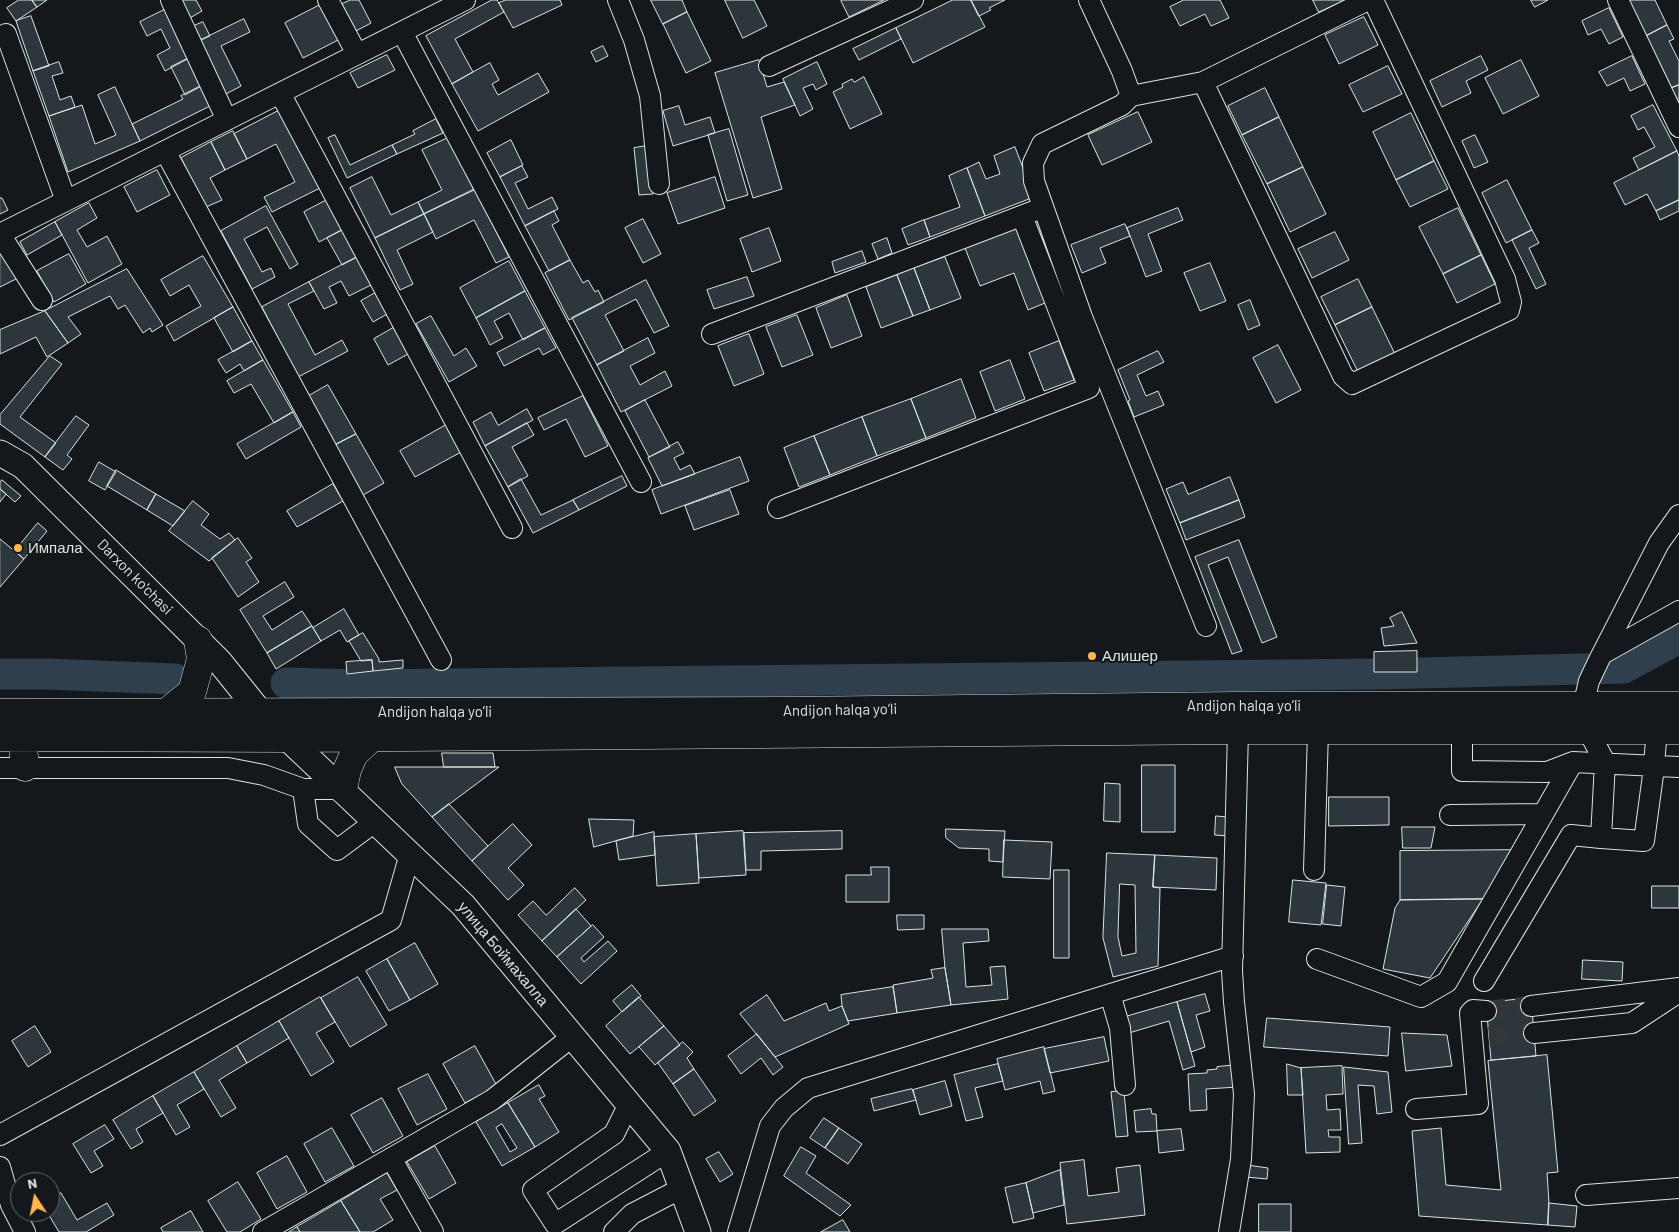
<!DOCTYPE html>
<meta charset="utf-8">
<style>
body{margin:0}
#map{position:relative;width:1679px;height:1232px;overflow:hidden;background:#14181c;font-family:Barlow,sans-serif}
canvas{display:block}
.north{position:absolute;left:10px;top:1172px;width:50px;height:50px;box-sizing:border-box;background:#14181c;border:1px solid #626a69;border-radius:50%;rotate:349deg;font-size:14px;font-weight:700;line-height:20px;text-align:center;color:#d8e6dc}
.north::after{content:'';display:block;margin:auto;width:18px;height:22px;background:#ffb74d;clip-path:polygon(50% 0,100% 100%,50% 72%,0 100%)}
</style>
<div id="map">
<canvas width="1679" height="1232"></canvas>
<div class="north">N</div>
</div>
<script>
const ctx = document.querySelector('canvas').getContext('2d');
ctx.lineJoin = 'round';
function trace(path, color, width, dash) {
  ctx.strokeStyle = color;
  ctx.lineWidth = width;
  ctx.lineCap = dash ? 'butt' : 'round';
  ctx.setLineDash(dash || []);
  ctx.stroke(path);
}
function fill(path, color) {
  ctx.fillStyle = color;
  ctx.fill(path, 'evenodd');
}
function drawText(font, color, halo, rows, align = 'center') {
  ctx.font = font + ' Barlow,sans-serif';
  ctx.lineWidth = 4;
  ctx.setLineDash([]);
  ctx.textBaseline = 'middle';
  ctx.strokeStyle = halo;
  ctx.fillStyle = color;
  for (const [text, x, y, turn = 0] of rows) {
    ctx.save();
    ctx.translate(x, y);
    ctx.rotate((+turn || 0) * Math.PI / 180);
    ctx.textAlign = isNaN(turn) ? turn : align;
    if (halo) ctx.strokeText(text, 0, 0);
    ctx.fillText(text, 0, 0);
    ctx.restore();
  }
}
trace(new Path2D(`
 M0,674H46L175,679
 M286,683L357,685L1377,674L1624,668L1679,638`), '#2f3f4d', 31);
const building = new Path2D(`
 M19,0H32L37,7L16,21L7,8Z
 M32,0H47L37,7Z
 M179,0H196L202,11L188,19Z
 M351,0H359L371,23L356,31L342,4Z
 M492,0H497L504,12L455,39L473,72L452,84L426,36Z
 M506,0H560L562,5L513,28L499,3Z
 M651,0H682L687,12L663,24Z
 M725,0H754L767,26L743,38Z
 M843,0H884L849,17L841,1Z
 M953,0H971L985,27L913,63L896,28Z
 M971,0H1005L989,8L991,10L979,16Z
 M1184,0H1220L1229,18L1211,26L1205,14L1180,26L1170,7Z
 M1313,0H1345L1319,12Z
 M1531,0H1548L1535,7Z
 M1629,0H1655L1667,25L1646,36Z
 M324,3L342,38L303,58L285,23Z
 M168,8L193,56L165,71L157,55L170,48L161,29L147,36L140,22Z
 M1609,8L1623,37L1609,44L1601,29L1588,35L1582,21Z
 M687,12L711,61L686,73L663,24Z
 M31,16L49,66L33,71L16,21Z
 M1364,17L1378,45L1339,64L1325,35Z
 M244,19L250,32L221,46L241,86L226,94L199,41Z
 M203,22L210,36L201,40L194,26Z
 M1667,25L1674,39L1669,41L1679,61V85L1671,88L1646,36Z
 M896,28L901,39L859,60L853,49Z
 M603,46L608,56L596,62L591,52Z
 M387,55L395,70L358,88L350,73Z
 M193,56L207,83L185,95L171,67Z
 M1481,56L1488,70L1466,81L1471,93L1442,107L1430,81Z
 M1632,56L1645,84L1630,91L1624,78L1607,86L1599,72Z
 M759,60L767,87L784,82L795,105L761,117L782,189L753,198L715,73Z
 M1521,60L1539,96L1503,114L1485,78Z
 M59,62L63,73L52,76L60,100L71,96L75,107L49,116L33,71Z
 M817,62L827,84L816,90L813,84L803,88L813,109L800,116L783,79Z
 M490,63L499,80L492,84L498,95L538,73L549,92L478,131L452,84Z
 M1388,66L1402,94L1363,112L1349,85Z
 M864,77L882,114L850,129L833,92L843,87L842,84L852,79L854,82Z
 M207,83L216,103L140,141L132,124L183,99L181,96Z
 M1679,85V104L1671,88Z
 M115,87L140,141L68,172L49,116L82,105L95,144L116,135L98,95Z
 M1265,88L1279,117L1242,135L1228,106Z
 M1653,105L1677,151L1639,170L1633,158L1655,147L1644,127L1638,130L1631,116Z
 M679,106L685,125L710,117L715,133L673,146L663,111Z
 M282,109L322,187L272,212L264,197L295,182L276,144L247,159L234,134Z
 M1138,112L1152,142L1102,165L1088,135Z
 M1411,113L1434,161L1396,180L1373,132Z
 M1279,117L1303,167L1267,184L1242,135Z
 M436,119L443,133L397,154L392,145L415,134L413,131Z
 M729,129L748,195L727,201L708,135Z
 M233,131L247,159L225,170L211,142Z
 M335,135L350,165L392,145L397,154L347,178L328,138Z
 M1475,135L1488,162L1474,168L1462,141Z
 M448,138L474,190L424,214L418,202L442,190L422,150Z
 M511,140L523,165L500,177L487,153Z
 M211,142L225,170L210,178L222,200L206,207L181,158Z
 M647,146L653,194L639,195L634,148Z
 M1015,147L1034,197L985,216L967,168L979,162L986,179L1000,174L994,156Z
 M1677,151L1679,156V200L1656,211L1647,194L1625,205L1614,183Z
 M1434,161L1448,189L1410,207L1396,180Z
 M522,166L528,177L515,183L528,209L552,197L558,209L525,226L500,177Z
 M1303,167L1326,214L1290,232L1267,184Z
 M967,168L985,216L930,237L924,220L960,207L949,176Z
 M157,170L170,195L137,212L124,187Z
 M372,177L391,215L418,202L424,214L375,238L350,188Z
 M715,177L725,208L678,224L667,193Z
 M1507,180L1532,230L1506,243L1482,193Z
 M475,189L509,257L496,263L474,220L436,239L424,214Z
 M0,198H2L8,210L0,214Z
 M329,199L344,229L319,242L304,212Z
 M1679,200V211L1660,220L1656,211Z
 M89,203L97,218L77,230L87,247L107,236L122,264L88,283L55,222Z
 M266,206L298,264L290,269L267,227L244,239L262,272L271,268L275,277L252,289L221,231Z
 M1178,208L1183,220L1148,234L1162,271L1146,277L1127,228Z
 M1458,208L1481,255L1443,274L1419,227Z
 M554,211L559,221L552,225L570,260L549,271L525,226Z
 M424,214L433,232L397,250L413,284L400,290L375,238Z
 M643,219L661,254L643,263L625,228Z
 M924,220L930,237L908,245L902,229Z
 M55,222L62,235L27,255L20,242Z
 M1125,224L1130,236L1100,248L1106,263L1082,273L1071,245Z
 M769,228L781,261L752,272L740,239Z
 M344,229L359,256L342,265L327,238Z
 M1016,229L1045,303L1028,310L1014,273L980,286L965,248Z
 M1532,230L1539,243L1529,248L1546,284L1536,289L1512,240Z
 M1335,232L1349,260L1312,278L1298,249Z
 M887,238L892,253L878,259L872,244Z
 M862,251L866,262L835,273L832,262Z
 M0,253L18,278L0,287Z
 M69,254L86,284L54,302L37,271Z
 M1481,255L1495,284L1457,303L1443,274Z
 M203,256L233,307L174,341L166,326L201,306L189,285L170,296L161,280Z
 M359,256L373,284L349,296L341,281L329,287L337,303L324,309L309,282Z
 M945,257L961,298L930,310L914,268Z
 M570,260L583,283L588,280L595,292L598,290L604,302L569,320L545,273Z
 M509,261L525,291L476,318L460,288Z
 M1210,263L1226,301L1200,311L1184,273Z
 M914,268L930,310L913,316L897,275Z
 M127,269L163,325L152,332L150,328L143,333L125,305L118,309L110,296L68,317L81,334L68,343L45,311Z
 M897,275L913,316L881,328L866,287Z
 M747,277L754,296L714,309L707,290Z
 M1358,279L1372,307L1335,325L1321,297Z
 M646,280L669,326L654,333L636,299L605,315L624,351L597,365L572,318Z
 M309,282L314,291L288,304L315,355L342,340L348,351L298,377L262,307Z
 M525,291L545,328L523,340L509,313L494,321L503,338L490,345L476,318Z
 M377,292L389,313L373,322L361,301Z
 M847,295L862,336L831,348L816,308Z
 M1250,300L1260,325L1248,330L1238,305Z
 M233,307L252,341L233,352L214,318Z
 M1372,307L1396,356L1359,374L1335,325Z
 M45,311L68,343L47,357L36,337L0,354V330Z
 M797,315L813,355L782,367L766,327Z
 M431,316L454,356L466,348L477,366L449,382L416,324Z
 M395,327L410,353L388,365L374,339Z
 M545,328L556,348L543,355L539,348L504,366L497,353Z
 M749,334L764,374L734,386L718,346Z
 M648,338L655,353L630,366L640,385L665,371L672,386L621,412L597,365Z
 M252,341L263,360L244,371L240,364L226,373L218,360Z
 M1059,341L1074,380L1044,391L1029,353Z
 M1278,345L1301,390L1276,403L1253,358Z
 M1158,351L1164,362L1137,375L1146,396L1158,391L1164,405L1134,417L1128,401L1130,400L1118,370Z
 M50,356L62,364L20,417L56,443L45,457L0,424V415Z
 M263,360L293,412L274,423L251,384L234,393L227,381Z
 M1010,360L1025,399L995,411L980,372Z
 M961,379L976,418L926,438L911,399Z
 M328,385L356,434L335,445L307,397Z
 M583,396L608,446L585,457L566,419L544,430L538,418Z
 M911,399L926,438L877,456L862,417Z
 M645,400L670,447L649,457L625,411Z
 M527,409L533,420L485,446L473,422L491,412L498,425Z
 M293,412L301,427L246,459L237,444Z
 M76,416L89,425L67,455L72,459L63,470L45,457Z
 M862,417L877,456L830,475L814,436Z
 M527,423L534,435L512,447L528,476L508,487L485,446Z
 M448,424L463,451L415,477L400,451Z
 M356,434L384,483L363,495L335,445Z
 M814,436L830,475L799,487L784,448Z
 M678,442L684,453L674,458L680,470L690,465L695,474L662,486L648,458Z
 M740,457L749,481L661,514L652,490Z
 M99,462L116,472L105,490L89,481Z
 M116,470L156,494L147,510L107,486Z
 M622,476L627,486L579,510L573,500Z
 M1230,477L1239,500L1180,523L1166,489L1183,482L1188,494Z
 M521,479L541,515L573,500L579,510L533,533L508,487Z
 M2,480L21,496L15,502L0,489V483Z
 M333,484L343,501L297,527L287,511Z
 M0,489L6,494L0,502Z
 M730,490L739,514L694,530L685,506Z
 M156,494L185,511L173,526L147,510Z
 M1239,500L1245,517L1186,540L1180,523Z
 M193,501L209,514L201,525L220,539L229,533L235,540L209,561L169,531Z
 M38,523L47,531L24,559L15,551Z
 M238,538L252,558L246,562L259,582L238,597L212,558Z
 M0,539L24,559L0,587Z
 M1239,540L1277,637L1262,643L1228,557L1208,565L1242,651L1232,654L1195,557Z
 M285,582L294,597L263,616L272,630L302,611L312,626L267,653L240,610Z
 M344,609L359,635L347,642L340,630L321,641L313,628Z
 M1402,612L1417,643L1384,646L1381,628L1394,626L1390,618Z
 M312,626L321,641L276,669L267,653Z
 M363,633L379,659V662L403,660V668L373,671L372,660L361,661L349,641Z
 M1417,651V672H1374V652Z
 M372,660L373,671L347,674L346,662Z
 M442,753H493L495,767H444Z
 M1142,765H1175V832H1142Z
 M395,767H499L432,817L402,784Z
 M1105,783L1120,784V822L1104,821Z
 M1329,797H1389V825L1329,826Z
 M449,804L488,846L472,861L432,817Z
 M1216,816L1228,817V836L1215,835Z
 M589,819L634,820L633,836L594,847Z
 M513,824L532,845L508,868L524,885L508,900L472,861Z
 M1402,827H1435L1431,848H1403Z
 M946,829L1005,831L1003,862L989,861V849L959,848L946,838Z
 M743,831L746,875L699,878L696,834Z
 M842,831V849L761,851V870H746L744,833Z
 M654,832L655,855L619,860L616,841Z
 M696,834L699,883L657,886L654,837Z
 M1004,840L1052,842L1050,879L1003,877Z
 M1516,850L1483,899L1400,900V851Z
 M1107,853L1155,855L1153,887L1160,888L1158,966L1113,977L1103,938ZM1120,884L1135,885L1136,953L1122,956L1118,937Z
 M1155,855L1217,858L1216,890L1153,887Z
 M871,867H889V902H846V875H871Z
 M1054,870H1069V958H1054Z
 M1293,880L1326,883L1321,925L1289,922Z
 M1327,885L1345,887L1341,926L1323,924Z
 M1652,886H1679V908H1652Z
 M575,888L586,900L542,941L518,915L533,901L546,915Z
 M1483,899L1430,978L1383,969L1395,908L1400,900Z
 M576,909L591,926L557,957L542,941Z
 M897,915H924V929L898,930Z
 M593,925L604,937L581,958L584,962L608,941L617,951L581,984L557,957Z
 M942,929H988L989,941L963,943L966,987L992,985L990,967L1005,966L1008,999L951,1005L945,968Z
 M415,943L438,984L410,1000L387,959Z
 M387,959L410,1000L389,1011L366,971Z
 M1583,960L1623,962L1622,981L1582,979Z
 M945,968L951,1005L897,1013L893,985L933,978L931,970Z
 M358,977L387,1025L350,1047L321,998Z
 M632,985L641,996L622,1012L613,1001Z
 M893,987L897,1013L848,1021L842,1006L841,995Z
 M1205,994L1210,1011L1196,1015L1205,1047L1191,1052L1177,1002Z
 M767,995L784,1021L826,1003L829,1011L842,1006L849,1024L775,1057L740,1014Z
 M320,997L335,1022L316,1033L334,1062L311,1076L279,1021Z
 M639,997L664,1026L630,1054L606,1026Z
 M1531,998L1536,1056L1491,1060L1486,1003Z
 M1177,1002L1195,1066L1183,1070L1169,1021L1129,1033L1125,1017Z
 M1267,1018L1390,1027L1388,1056L1264,1047Z
 M279,1021L289,1038L247,1063L237,1046Z
 M35,1026L51,1052L28,1067L12,1041Z
 M664,1026L680,1045L655,1065L639,1047Z
 M1402,1033L1447,1035L1452,1066L1406,1071Z
 M757,1034L783,1067L773,1075L761,1058L741,1074L728,1056Z
 M1104,1037L1109,1061L1050,1073L1044,1049Z
 M683,1042L693,1052L687,1058L694,1069L673,1084L658,1063Z
 M237,1046L247,1063L219,1080L236,1108L221,1117L194,1072Z
 M475,1046L497,1086L465,1103L443,1064Z
 M1044,1047L1055,1091L1043,1094L1040,1081L1005,1090L997,1059Z
 M1547,1055L1558,1172L1547,1173L1549,1203L1548,1225L1419,1216L1412,1131L1441,1128L1446,1185L1501,1190L1488,1061Z
 M998,1064L1003,1081L975,1088L983,1117L966,1121L954,1075Z
 M1287,1064L1301,1068L1303,1095H1288Z
 M1237,1065L1238,1087L1206,1089L1207,1110L1190,1111L1188,1074L1207,1073V1070L1217,1069V1067Z
 M1342,1066L1343,1094L1326,1095L1327,1110L1340,1109L1341,1130H1328L1329,1137H1340V1152L1306,1153L1301,1068Z
 M1344,1067L1388,1072L1392,1112L1377,1114L1374,1086L1358,1085L1362,1143L1349,1144Z
 M694,1069L716,1101L694,1116L673,1084Z
 M194,1072L204,1089L177,1105L190,1127L176,1135L153,1096Z
 M428,1074L447,1109L417,1125L398,1089Z
 M945,1081L952,1106L920,1115L913,1090Z
 M539,1085L545,1096L539,1099L559,1132L535,1147L508,1103Z
 M912,1089L916,1100L874,1111L871,1099Z
 M1124,1091L1128,1136L1116,1137L1111,1092Z
 M153,1096L163,1113L136,1129L143,1142L131,1149L113,1120Z
 M382,1098L403,1136L373,1153L351,1115Z
 M508,1103L535,1147L502,1166L476,1122ZM502,1124L517,1148L510,1152L496,1128Z
 M1151,1109L1152,1114H1156L1157,1131L1136,1132L1134,1111Z
 M824,1118L839,1128L825,1148L810,1138Z
 M105,1125L114,1139L94,1151L103,1166L91,1173L73,1144Z
 M332,1128L354,1166L325,1182L304,1144Z
 M839,1128L862,1144L848,1164L825,1148Z
 M1181,1129L1184,1150L1159,1153L1157,1131Z
 M435,1146L456,1183L429,1199L407,1162Z
 M801,1147L816,1156L806,1173L851,1205L840,1216L784,1176Z
 M719,1152L733,1174L720,1182L706,1159Z
 M287,1156L307,1192L277,1209L257,1173Z
 M1084,1160L1088,1196L1119,1192L1116,1168L1140,1165L1145,1215L1067,1224L1060,1163Z
 M1247,1165L1268,1168L1267,1179L1246,1177Z
 M1060,1170L1064,1205L1033,1213L1026,1183Z
 M387,1173L397,1190L380,1199L393,1220L373,1232H360L341,1201Z
 M238,1182L261,1219L240,1232H227L208,1201Z
 M1026,1183L1034,1218L1013,1223L1005,1188Z
 M53,1187L58,1195L50,1200V1189Z
 M61,1193L77,1220L107,1203L114,1215L86,1232H59L47,1212H50V1200Z
 M341,1201L360,1232H300L297,1227Z
 M1549,1203L1577,1206L1575,1227L1548,1225Z
 M1259,1204H1291V1232H1259Z
 M191,1211L203,1232H163L161,1228Z
 M843,1220L850,1232H821Z
 M297,1227L300,1232H289Z`);
fill(building, '#2c363c');
trace(building, '#d8e6dc', 1);
trace(new Path2D(`
 M1486,1011L1531,1006
 M1489,1037L1534,1033`), '#313739', 20, [20, 10]);
const minor = new Path2D(`
 M171,0L227,120
 M328,0L357,54
 M618,0L634,40L650,96L659,184
 M1089,0L1122,71L1131,96L1122,105L1042,144L1033,163L1034,181L1082,317L1206,626
 M1618,0L1679,127
 M402,32L641,482
 M6,34L66,201
 M769,66L913,0
 M1203,82L1343,376L1352,384L1509,310L1511,302L1505,279L1373,0
 M280,93L512,528
 M1131,96L1203,82L1368,0
 M165,151L441,660
 M42,300L0,234L465,0
 M712,334L1034,211
 M778,508L1089,388L1022,216
 M1604,653L1679,611
 M1583,707L1589,681L1599,660L1659,543L1679,515
 M1462,729V771L1547,772L1573,762L1679,767
 M1587,729L1605,762L1601,838L1644,841L1653,775L1657,730
 M0,768H228L264,775L303,789H343
 M303,789L308,824L337,850L376,821
 M1450,815L1543,814
 M1314,870L1318,730
 M1317,959L1421,997L1447,982L1573,762
 M1484,981L1571,835L1601,838
 M1110,994L1120,1028L1125,1085
 M1531,1006L1679,988
 M1534,1033L1632,1023L1679,992
 M629,1104L614,1134L533,1190L555,1224L668,1151
 M1416,1109L1478,1104L1470,1013L1473,1010L1486,1011
 M0,1135L391,920L410,854
 M391,1158L433,1232
 M0,1167L11,1205L25,1232
 M1586,1195L1679,1188
 M263,1232L492,1100L573,1036
 M614,1232L632,1214L682,1188
 M738,1232L770,1126L784,1108L808,1088L1233,956
 M1229,1232L1241,1159L1244,1094L1234,1002L1232,971L1238,730`);
const major = new Path2D(`
 M0,453L23,466L219,661L260,712L463,905L668,1151L698,1232`);
const highway = new Path2D(`
 M167,712L192,692L201,659L198,640
 M0,713L785,711L1235,706H1679
 M0,737L288,738L1238,730H1679
 M22,737L25,767
 M343,789L347,770L354,754L372,737`);
trace(minor, '#d8e6dc', 22);
trace(major, '#d8e6dc', 27);
trace(highway, '#d8e6dc', 29);
trace(minor, '#14181c', 20);
trace(major, '#14181c', 25);
trace(highway, '#14181c', 28);
for (const [x, y, r, color] of [
 [18,548,5,"#ffb74d"],
 [1092,656,5,"#ffb74d"]
]) {
  const dot = new Path2D();
  dot.arc(x, y, r, 0, 2 * Math.PI);
  ctx.fillStyle = color;
  ctx.fill(dot);
  trace(dot, '#14181c', 2);
}
drawText('15px', '#d8e6dc', '#14181c', [
 ["Импала",28,548],
 ["Алишер",1102,656]
], 'left');
drawText('15px', '#d8e6dc', '#14181c', [
 ["Darxon ko'chasi",135,577,45],
 ["Andijon halqa yo‘li",1244,706],
 ["Andijon halqa yo‘li",840,710,-1],
 ["Andijon halqa yo‘li",435,712],
 ["улица Боймахалла",503,954,50]
]);
</script>
